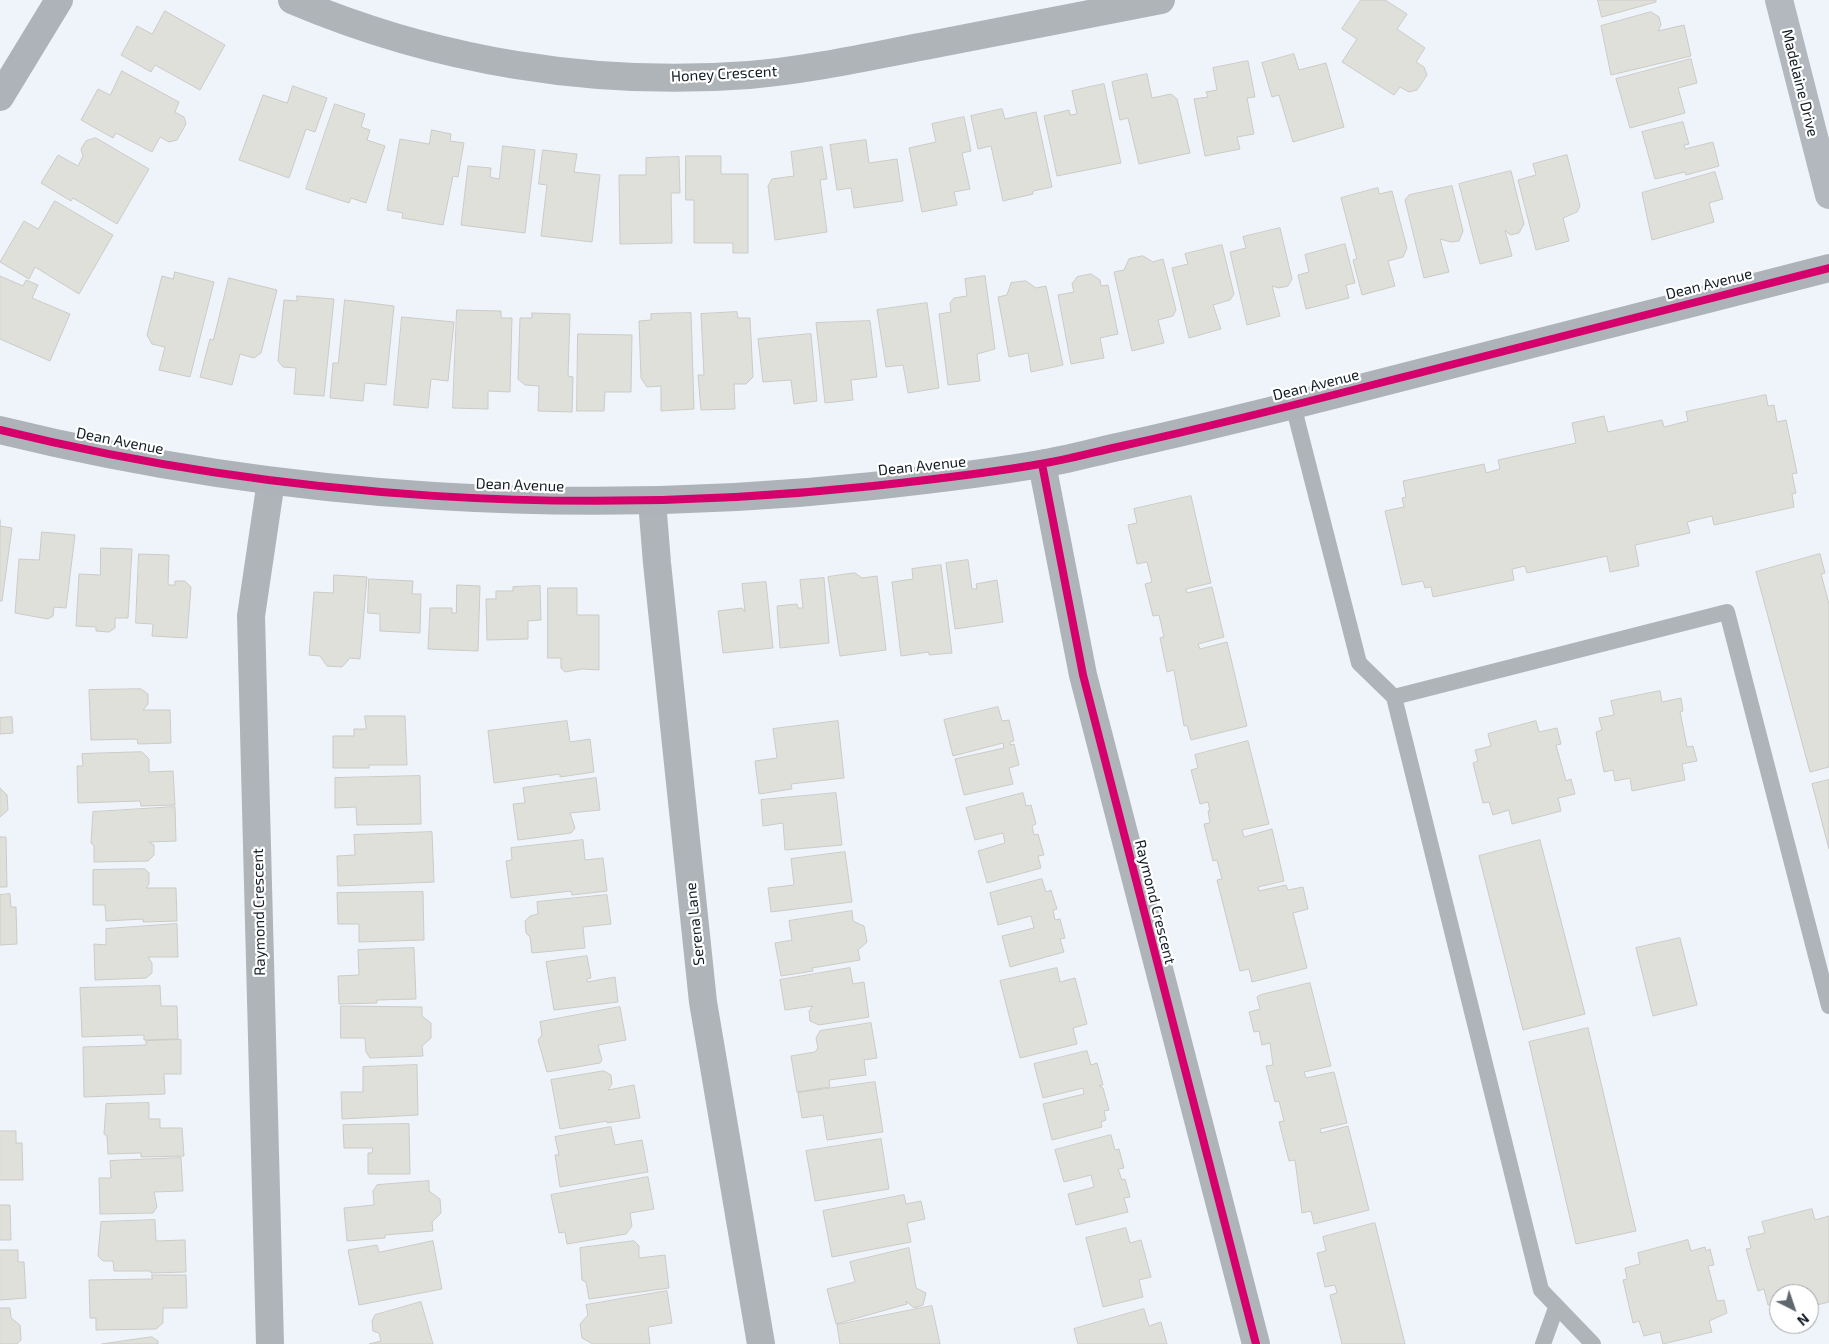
<!DOCTYPE html>
<style>
body{margin:0}
#map{position:relative;width:1829px;height:1344px;overflow:hidden;background:#eef4f9;font-family:"Exo 2",sans-serif}
canvas{display:block}
.north{position:absolute;left:1769px;top:1284px;width:50px;height:50px;box-sizing:border-box;background:#fff;border:1px solid #a0a4a7;border-radius:50%;rotate:139deg;font-size:14px;font-weight:700;line-height:20px;text-align:center;color:#121b24}
.north::after{content:'';display:block;margin:auto;width:18px;height:22px;background:#5f676f;clip-path:polygon(50% 0,100% 100%,50% 72%,0 100%)}
</style>
<div id="map">
<canvas width="1829" height="1344"></canvas>
<div class="north">N</div>
</div>
<script>
const ctx = document.querySelector('canvas').getContext('2d');
ctx.lineJoin = 'round';
function fill(path, color) {
  ctx.fillStyle = color;
  ctx.fill(path, 'evenodd');
}
function trace(path, color, width, dash) {
  ctx.strokeStyle = color;
  ctx.lineWidth = width;
  ctx.lineCap = dash ? 'butt' : 'round';
  ctx.setLineDash(dash || []);
  ctx.stroke(path);
}
function drawText(font, color, halo, rows, align = 'center') {
  ctx.font = font + ' "Exo 2",sans-serif';
  ctx.lineWidth = 4.5;
  ctx.setLineDash([]);
  ctx.textBaseline = 'middle';
  ctx.strokeStyle = halo;
  ctx.fillStyle = color;
  for (const [text, x, y, turn = 0] of rows) {
    ctx.save();
    ctx.translate(x, y);
    ctx.rotate((+turn || 0) * Math.PI / 180);
    ctx.textAlign = isNaN(turn) ? turn : align;
    if (halo) ctx.strokeText(text, 0, 0);
    ctx.fillText(text, 0, 0);
    ctx.restore();
  }
}
const building = new Path2D(`
 M1361,0H1385L1407,14L1397,29L1425,48L1416,62L1424,67L1427,75L1417,90L1409,92L1400,87L1394,95L1342,62L1357,39L1342,29Z
 M1598,0H1656V2L1602,17Z
 M165,11L225,45L200,90L155,65L151,72L121,55L137,26L152,34Z
 M1651,12L1659,17L1661,25L1658,31L1684,25L1691,56L1611,75L1601,26Z
 M1294,54L1299,70L1326,63L1344,127L1293,142L1279,95L1272,97L1262,63Z
 M1691,59L1697,83L1678,88L1685,113L1630,128L1616,79Z
 M1248,61L1255,97L1247,98L1254,134L1237,137L1240,149L1205,156L1194,99L1208,97L1206,92L1217,90L1213,68Z
 M122,71L179,102L175,112L184,117L186,124L177,140L169,142L160,137L152,152L116,133L113,138L81,120L98,89L110,95Z
 M1147,74L1152,98L1171,94L1177,99L1190,153L1139,164L1128,118L1120,120L1112,82Z
 M1104,84L1121,163L1057,176L1044,116L1069,110L1070,115L1077,114L1072,91Z
 M293,86L327,98L315,132L306,129L289,178L239,160L263,95L287,103Z
 M335,104L365,114L361,127L370,130L367,140L385,146L366,203L351,198L349,203L306,189Z
 M1002,109L1005,119L1036,112L1052,187L1033,191V194L1003,201L991,146L978,149L971,116Z
 M964,117L971,151L962,153L970,189L954,192L957,205L922,212L909,148L936,142L932,124Z
 M1683,122L1689,144L1684,145L1685,149L1713,142L1719,166L1686,175L1685,172L1655,179L1642,132Z
 M432,130L451,134L450,141L464,143L458,177L453,176L443,225L402,218L403,213L387,210L400,139L429,144Z
 M96,138L149,169L117,224L73,198L71,201L41,183L58,155L78,166L83,156L81,149L86,141Z
 M866,140L869,163L897,159L903,201L854,208L851,188L837,190L830,145Z
 M503,146L535,150L525,233L461,225L468,166L491,168L490,177L499,179Z
 M822,147L827,179L820,180L827,232L775,240L768,186L772,179L794,176L791,152Z
 M543,150L577,154L574,172L600,175L592,242L541,236L547,185L539,184Z
 M1567,155L1580,206L1577,212L1563,218L1569,241L1536,250L1518,180L1536,175L1533,164Z
 M686,156H721V174H748V253H733V243H694V200H686Z
 M679,157L680,193H671L672,243L620,244L619,175H646V158Z
 M1511,171L1524,224L1519,233L1510,235L1505,230L1512,256L1480,264L1459,184Z
 M1715,172L1723,199L1709,203L1714,222L1652,240L1642,193Z
 M1452,186L1463,231L1459,241L1451,242L1440,239L1449,272L1424,278L1405,200L1409,195Z
 M1378,188L1379,194L1392,191L1407,248L1403,257L1388,261L1395,286L1362,295L1353,260L1357,259L1341,198Z
 M55,201L113,235L79,294L35,267L29,279L0,262L24,221L38,229Z
 M1280,228L1292,279L1288,286L1279,288L1272,286L1280,316L1247,325L1230,252L1246,248L1243,237Z
 M1345,244L1355,283L1346,285L1349,298L1306,309L1298,275L1309,272L1305,255Z
 M1222,245L1234,294L1230,300L1213,305L1221,329L1189,338L1172,268L1188,264L1185,254Z
 M1143,256L1153,262L1163,259L1176,310L1173,316L1158,320L1164,343L1132,351L1114,272L1124,270L1129,259Z
 M175,272L214,282L190,377L159,370L165,347L152,344L147,335L162,276L173,279Z
 M1091,274L1100,280L1101,286L1108,285L1118,334L1100,338L1104,358L1071,364L1058,295L1074,292L1072,284L1077,277Z
 M0,276L23,286L26,280L38,285L32,298L70,314L50,361L0,339Z
 M985,276L995,349L977,354L980,381L948,385L939,314L951,312L950,303L954,298L967,296L965,279Z
 M229,278L277,290L261,353L254,358L240,354L232,385L200,377L210,339L213,340Z
 M1026,281L1036,288L1046,286L1063,365L1031,372L1028,353L1009,357L998,297L1007,295L1011,283Z
 M297,296L334,299L324,396L294,394L296,368L283,367L278,361L284,300L297,301Z
 M345,300L394,306L386,385L365,383L363,401L330,398L333,363H338Z
 M927,303L939,388L908,393L903,365L886,367L877,310Z
 M457,310L501,311V318H512L510,392L488,391V409L453,408Z
 M737,312L738,318H750L753,377L746,384H734L735,409L701,410L698,375H704L701,314Z
 M532,313L570,314L568,376L573,377L572,412L538,411L539,386L525,385L518,379L520,318H532Z
 M691,313L694,409L661,411V386L647,387L641,378L639,321L651,320V314Z
 M402,317L454,322L448,381L431,379L428,408L394,405Z
 M870,321L877,377L851,380L853,400L825,403L816,323Z
 M578,334L632,335L631,392H605L604,411H577Z
 M811,334L817,401L794,404L791,380L763,382L758,339Z
 M1766,395L1768,406L1774,405L1777,422L1786,420L1797,473L1792,474L1796,493L1792,494L1794,507L1714,525L1712,516L1687,522L1690,533L1635,545L1639,566L1610,572L1607,556L1527,573L1525,566L1512,569L1514,580L1433,597L1431,587L1425,588L1423,581L1402,585L1385,511L1404,507L1402,498L1406,497L1403,481L1484,464L1486,473L1500,469L1498,460L1576,443L1572,423L1604,416L1608,432L1662,420L1664,427L1688,421L1686,412Z
 M1191,496L1211,583L1186,589L1187,593L1212,587L1224,637L1198,644L1200,649L1227,642L1247,726L1191,740L1187,725L1184,726L1174,670L1167,672L1160,638L1164,637L1159,615L1153,616L1145,584L1152,582L1147,562L1137,564L1128,525L1137,523L1134,509Z
 M0,520V526L12,528L2,601H0Z
 M42,532L75,535L66,608L54,607L53,616L48,619L15,613L19,559L39,560Z
 M101,548L132,549L128,618H115V628L109,632L96,631V627L76,626L79,574L100,575Z
 M139,554L169,555L168,585H175V581H185L191,587L187,638L152,636L153,624L136,623Z
 M1820,554L1825,573L1821,574L1829,604V767L1810,772L1756,572Z
 M968,560L972,589H977L976,584L997,580L1003,622L955,629L946,563Z
 M941,565L952,653L929,655V652L901,656L892,582L913,579L912,569Z
 M855,573L862,578L877,576L886,650L840,656L828,577Z
 M334,575L367,577L360,659L350,658L342,667L327,666L320,656L309,655L314,592L333,593Z
 M824,578L829,643L780,648L777,606L797,604L798,608H803L800,580Z
 M369,579L413,581L412,594H421L420,633L380,631V614L368,613Z
 M766,582L773,648L723,653L718,611L742,608L745,612L742,584Z
 M457,585L480,586L478,651L428,649L430,608H452V613H456Z
 M540,586L541,620L528,621V639L487,640L486,599H496V591H513V587Z
 M548,588H577V615H599V670L582,669L565,672L561,668V658H548Z
 M141,689L148,694V704L143,710H170L171,743L138,744L137,739L91,740L89,690Z
 M1660,691L1662,702L1681,698L1683,711L1680,712L1687,747L1693,746L1697,761L1682,764L1685,780L1632,791L1630,778L1615,781L1613,770L1604,772L1596,732L1602,730L1599,718L1614,715L1611,701Z
 M998,707L1002,721L1009,720L1014,741L1010,742V745L1014,744L1019,765L1009,768L1013,784L964,795L955,759L1004,748L1003,743L953,756L944,720Z
 M365,716H405L407,765H369V768H333V736H354V729H366Z
 M12,717L13,733L0,734V718Z
 M567,721L570,742L590,739L594,772L560,777V774L494,783L488,731Z
 M838,721L844,778L791,784L792,789L759,794L755,761L777,758L773,729Z
 M1536,721L1539,732L1557,728L1561,744L1556,745L1566,781L1571,779L1575,794L1558,798L1561,811L1512,824L1509,810L1493,815L1489,802L1483,803L1473,763L1478,761L1475,750L1491,746L1488,734Z
 M1248,741L1269,824L1242,830L1244,837L1272,829L1284,881L1258,887L1259,891L1286,885L1288,890L1303,887L1308,909L1293,913L1307,968L1252,982L1249,969L1240,971L1217,880L1222,879L1217,860L1213,861L1204,824L1210,823L1208,811H1210L1208,802L1200,804L1191,770L1198,768L1195,755Z
 M142,752L149,759V772L173,771L175,805L141,806L140,801L78,803L77,766H83L82,754Z
 M420,776L421,824L357,825L356,807L335,808V778Z
 M596,778L600,810L570,813L575,828L571,833L518,840L513,804L525,803L523,788Z
 M1829,780V849L1812,784Z
 M0,788L7,795L8,810L0,817Z
 M836,793L842,845L785,850L783,823L763,826L761,800Z
 M1023,793L1026,806L1031,805L1036,824L1032,826L1034,835L1038,834L1044,855L1038,856L1041,868L987,883L978,851L1005,843L1003,833L975,840L966,808Z
 M175,807L176,841L149,842L154,845V855L148,861L94,862V846L91,843L93,812Z
 M432,832L434,882L338,886L337,856L355,855L354,835Z
 M0,837H6L7,887H0Z
 M583,840L585,860L603,858L607,891L572,895L571,891L511,898L506,861L512,860L511,848Z
 M1540,840L1585,1014L1523,1030L1479,856Z
 M845,852L852,902L771,912L768,888L794,885L791,859Z
 M145,869L149,873V884L146,888H176L177,921L143,922V919L106,921L105,905H93V870Z
 M1042,879L1046,892L1051,890L1057,909L1053,910L1055,920L1060,919L1065,938L1060,939L1064,952L1010,967L1002,936L1034,928L1031,916L998,925L990,893Z
 M423,892L424,940L359,942V924H338L337,893Z
 M10,894L11,907H16L17,944L0,945V895Z
 M607,895L611,924L583,927L585,948L532,953L530,937L526,933L525,921L530,916L538,914L537,902Z
 M852,911L853,921L864,926L867,942L858,950L860,960L812,968L813,971L781,976L775,943L792,940L789,921Z
 M177,924L178,957H148L152,963V973L146,978L95,980L94,944L106,945V929Z
 M1680,938L1697,1005L1653,1016L1636,948Z
 M414,948L416,999L377,1000V1003L339,1004L338,976L359,975L358,950Z
 M587,956L591,978L587,979V982L615,977L618,1002L554,1010L546,962Z
 M850,968L853,984L864,982L869,1017L819,1025L810,1021L809,1011L813,1006L785,1010L780,980Z
 M1057,968L1060,982L1075,978L1087,1024L1073,1028L1077,1044L1020,1058L1000,981Z
 M1310,983L1331,1066L1304,1072L1306,1078L1334,1072L1347,1123L1320,1129L1321,1133L1348,1126L1369,1210L1314,1224L1311,1211L1302,1213L1295,1160L1289,1161L1279,1122L1284,1121L1279,1101L1275,1102L1266,1066L1273,1065L1270,1043L1262,1045L1259,1031L1254,1032L1249,1012L1260,1009L1257,997L1260,995Z
 M160,986L161,1006H177L178,1039L144,1040V1035L82,1037L80,988Z
 M341,1006L422,1007V1016L431,1023V1038L422,1046L423,1056L370,1058L366,1052L365,1038H341Z
 M620,1007L626,1040L598,1045L602,1060L600,1063L547,1072L538,1040L542,1035L540,1022Z
 M871,1023L877,1058L864,1060L866,1075L829,1080L830,1087L797,1092L791,1056L815,1052L818,1048L816,1038L820,1031Z
 M1588,1028L1636,1231L1576,1244L1529,1042Z
 M181,1040V1074H164L165,1094L84,1097L83,1047L146,1045V1041Z
 M1087,1051L1091,1065L1097,1063L1103,1085L1099,1086L1103,1088L1109,1110L1104,1111L1106,1120L1101,1122L1102,1127L1052,1140L1043,1104L1084,1094L1083,1088L1043,1098L1034,1064Z
 M417,1065L418,1115L342,1119L341,1092H363V1067Z
 M604,1071L611,1075L612,1084L608,1090L634,1085L640,1118L607,1123V1121L560,1129L551,1080Z
 M875,1082L883,1132L827,1140L823,1115L802,1118L798,1093Z
 M149,1103V1119H160V1128H182L184,1156L141,1157V1153L108,1154L107,1136L104,1134L106,1104Z
 M409,1124L410,1174H368V1153H372L373,1148H344L343,1125Z
 M611,1127L615,1145L642,1140L648,1172L560,1187L555,1155H559L555,1137Z
 M0,1131H16V1143H22L23,1180H0Z
 M1111,1135L1115,1150L1119,1149L1124,1168L1118,1169L1122,1180L1125,1179L1130,1197L1124,1198L1128,1212L1076,1225L1068,1194L1094,1187L1091,1175L1064,1182L1055,1150Z
 M881,1139L889,1189L815,1201L806,1151Z
 M181,1158L183,1191L154,1192L157,1207L153,1213L100,1214L99,1178H111L110,1161Z
 M648,1177L654,1209L630,1213L632,1226L626,1234L567,1244L565,1232L559,1233L551,1195Z
 M429,1181V1191L440,1199L441,1213L432,1222L433,1231L385,1235V1238L347,1241L344,1208L374,1205L373,1191L377,1185Z
 M904,1195L906,1204L921,1201L925,1219L907,1223L911,1242L832,1257L823,1211Z
 M0,1205H10L11,1240H0Z
 M1812,1209L1815,1220L1829,1216V1302L1809,1307V1294H1779V1302L1768,1305L1764,1289L1758,1291L1746,1249L1751,1248L1748,1237L1765,1233L1762,1222Z
 M155,1220L156,1241L185,1240L186,1272L151,1273V1271H114L113,1261H103L98,1256L101,1222Z
 M1375,1223L1405,1344H1342L1330,1295L1337,1293L1335,1285L1325,1287L1317,1253L1326,1251L1323,1237Z
 M1126,1228L1130,1243L1141,1240L1151,1277L1139,1280L1143,1297L1103,1307L1086,1238Z
 M1688,1240L1691,1251L1705,1247L1706,1251L1710,1249L1714,1265L1708,1266L1717,1301L1724,1300L1727,1313L1709,1321L1712,1332L1663,1344L1660,1332L1644,1336L1639,1321L1633,1323L1623,1280L1627,1279L1625,1268L1640,1264L1638,1253Z
 M433,1241L442,1289L359,1305L348,1250L377,1245L379,1252Z
 M634,1241L639,1246V1258L665,1255L669,1288L589,1299L586,1282L582,1280L580,1248Z
 M909,1248L916,1288L926,1293L923,1305L914,1308L906,1301L907,1304L836,1324L827,1289L855,1282L850,1262Z
 M0,1250H18V1262H24L26,1298L0,1300Z
 M152,1275H186L187,1308H163V1323L156,1329L96,1330V1318H90L89,1280L152,1279Z
 M667,1291L672,1323L648,1327L650,1344H593L582,1338L580,1324L588,1315L586,1305Z
 M421,1302L433,1344H369L381,1341L379,1333L373,1331L372,1321L375,1315Z
 M932,1306L940,1344H840L837,1325Z
 M0,1308H10L11,1318L20,1325L21,1340L17,1344H0Z
 M1144,1309L1149,1326L1161,1322L1167,1344H1078L1074,1329Z
 M152,1337L158,1341V1344H102Z`);
fill(building, '#e0e0db');
trace(building, '#cbcac7', 1);
trace(new Path2D(`
 M1293,405L1359,663L1394,697L1541,1290L1593,1344
 M1394,697L1727,612L1829,1006
 M1543,1344L1556,1308`), '#afb4b9', 16);
trace(new Path2D(`
 M292,0C436,61 592,87 749,75C809,70 866,57 925,46C1004,31 1082,15 1161,0
 M1042,464L1083,675L1256,1344
 M652,501L657,563L703,1002L761,1344
 M270,1344L251,616L271,481`), '#afb4b9', 28);
trace(new Path2D(`
 M0,97L59,0
 M0,430C284,500 582,517 873,486C928,480 984,474 1040,464C1067,460 1094,452 1122,446C1207,427 1291,406 1376,384C1527,345 1678,307 1829,268`), '#adb3b8', 28);
trace(new Path2D(`
 M1779,0L1829,195`), '#b2b8bd', 28);
trace(new Path2D(`
 M0,430C284,500 582,517 873,486C928,480 984,474 1040,464C1067,460 1094,452 1122,446C1207,427 1291,406 1376,384C1527,345 1678,307 1829,268
 M1042,464L1083,675L1256,1344`), '#d6006c', 8);
drawText('15px', '#121b24', '#fff', [
 ["Honey Crescent",724,74,-3],
 ["Madelaine Drive",1800,83,76],
 ["Dean Avenue",1709,284,-14],
 ["Dean Avenue",1316,385,-14],
 ["Dean Avenue",120,441,11],
 ["Dean Avenue",922,466,-6],
 ["Dean Avenue",520,485,2],
 ["Raymond Crescent",1155,902,76],
 ["Raymond Crescent",259,912,-91],
 ["Serena Lane",695,924,-96]
]);
</script>
